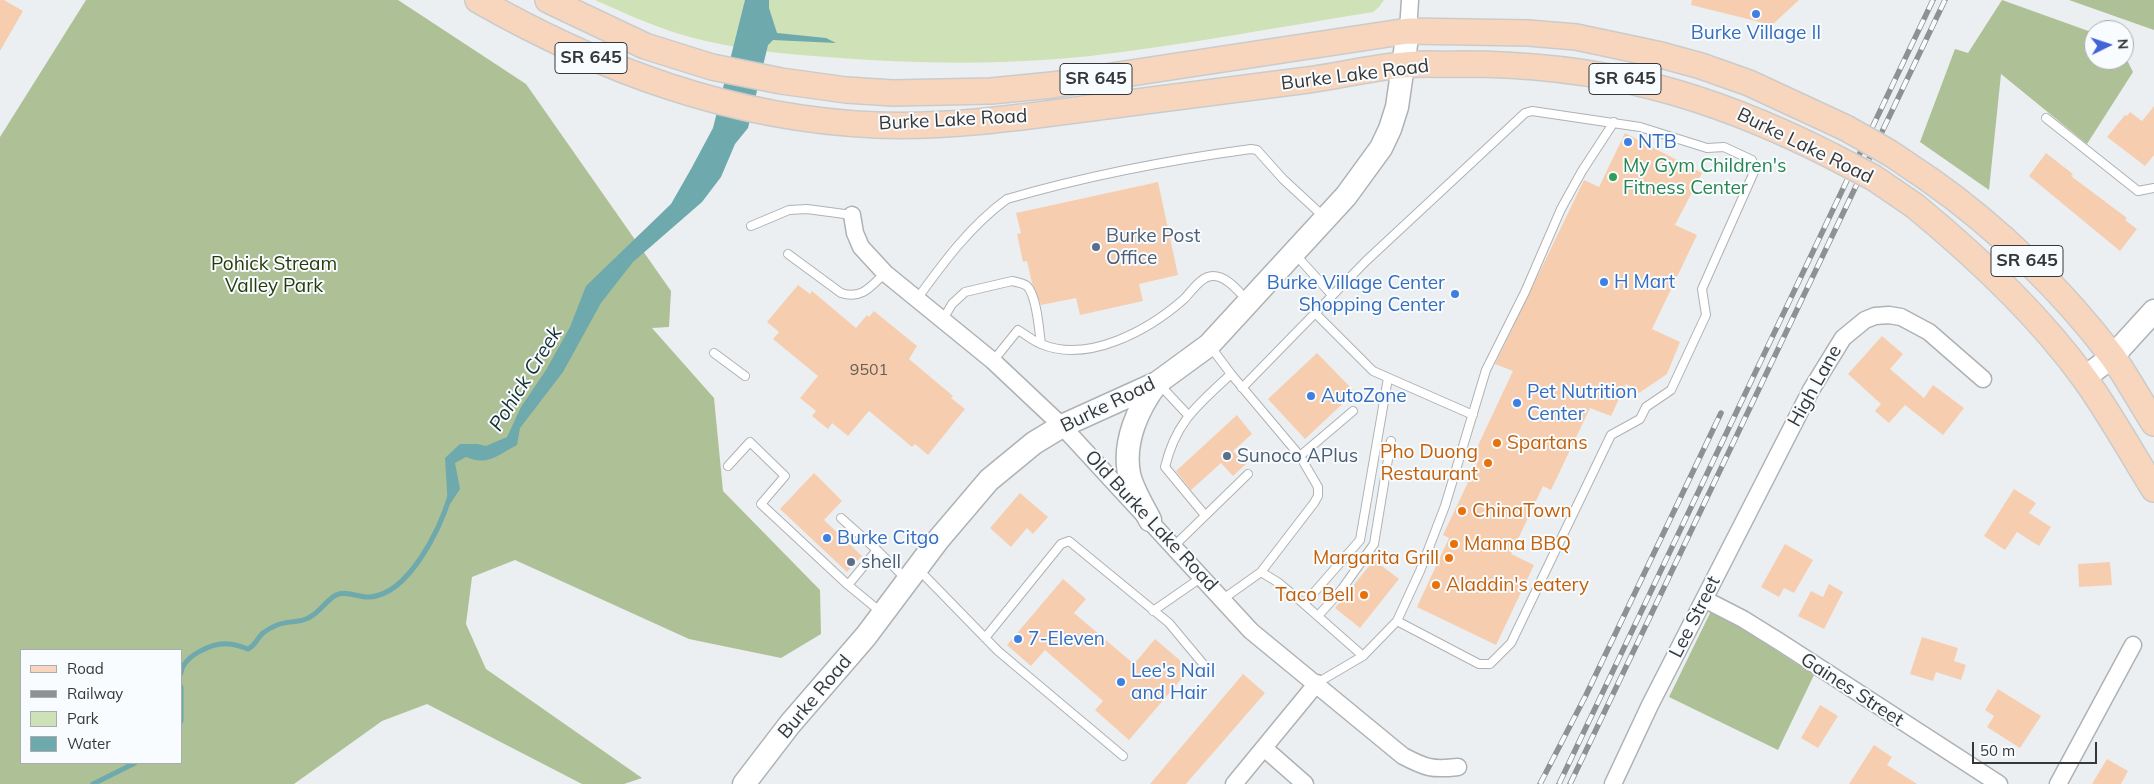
<!DOCTYPE html>
<style>
body{margin:0}
#map{position:relative;width:2154px;height:784px;overflow:hidden;background:#ebeff1;font-family:Mulish,sans-serif}
canvas{display:block}
.legend{position:absolute;left:20px;top:649px;width:162px;height:115px;box-sizing:border-box;background:#f8fcff;border:1px solid #aaadaf;margin:0;padding:6px 9px;list-style:none;font-size:15px;color:#363738}
.legend li{display:flex;align-items:center;gap:10px;height:25px}
.legend b{width:25px;border:1px solid #aaadaf}
.north{position:absolute;left:2084px;top:20px;width:50px;height:50px;box-sizing:border-box;background:#f8fcff;border:1px solid #aaadaf;border-radius:50%;rotate:86deg;font-size:14px;font-weight:700;line-height:20px;text-align:center;color:#363738}
.north::after{content:'';display:block;margin:auto;width:18px;height:22px;background:#4364d7;clip-path:polygon(50% 0,100% 100%,50% 72%,0 100%)}
.scale{position:absolute;left:1972px;top:742px;width:125px;height:22px;box-sizing:border-box;border:2px solid #363738;border-top:0;padding-left:6px;font-size:15px;line-height:18px;white-space:nowrap;color:#363738;-webkit-text-stroke:4px #f8fcff;paint-order:stroke}
</style>
<div id="map">
<canvas width="2154" height="784"></canvas>
<ul class="legend">
<li><b style="height:6px;background:#f8d6be"></b>Road</li>
<li><b style="height:6px;background:#8e9092"></b>Railway</li>
<li><b style="height:14px;background:#cfe1b6"></b>Park</li>
<li><b style="height:14px;background:#6ea9ad"></b>Water</li>
</ul>
<div class="north">N</div>
<div class="scale">50 m</div>
</div>
<script>
const ctx = document.querySelector('canvas').getContext('2d');
ctx.lineJoin = 'round';
function fill(path, color) {
  ctx.fillStyle = color;
  ctx.fill(path, 'evenodd');
}
function trace(path, color, width, dash) {
  ctx.strokeStyle = color;
  ctx.lineWidth = width;
  ctx.lineCap = dash ? 'butt' : 'round';
  ctx.setLineDash(dash || []);
  ctx.stroke(path);
}
function drawText(font, color, halo, rows, align = 'center') {
  ctx.font = font + ' Mulish,sans-serif';
  ctx.lineWidth = 4;
  ctx.setLineDash([]);
  ctx.textBaseline = 'middle';
  ctx.strokeStyle = halo;
  ctx.fillStyle = color;
  for (const [text, x, y, turn = 0] of rows) {
    ctx.save();
    ctx.translate(x, y);
    ctx.rotate((+turn || 0) * Math.PI / 180);
    ctx.textAlign = isNaN(turn) ? turn : align;
    if (halo) ctx.strokeText(text, 0, 0);
    ctx.fillText(text, 0, 0);
    ctx.restore();
  }
}
fill(new Path2D(`
 M595,0H1384L1379,7L1373,12C1279,27 1185,45 1090,56C1007,65 923,64 840,58C796,55 750,51 706,41C668,33 631,16 595,0Z`), '#cfe1b6');
fill(new Path2D(`
 M86,0H398L526,84L671,291L669,327L652,328L714,398L723,491L820,590L821,634L781,658L689,639L515,560L472,577L466,624L486,669L642,778L624,784H582L427,704L382,721L294,784H0V137ZM21,650H181V763H21Z
 M2002,0L2094,33V60H2124V54L2133,72L2087,144L2001,74L1989,190L1920,142L1955,49L1968,53Z
 M2069,0H2154V30Z
 M1712,609L1814,675L1778,750L1669,697Z`), '#aec096');
fill(new Path2D(`
 M745,0H769V8L777,33L826,38L836,43L773,40L768,45L748,128L735,144L721,177L702,202L633,262L601,303L563,372L520,428L517,445C496,456 488,466 466,457L455,463L460,489L448,507L445,458L460,444H477L486,446L507,437L521,407L546,370L570,327L586,286L671,204L691,169L713,128Z`), '#6ea9ad');
trace(new Path2D(`
 M181,673C183,656 213,642 229,644C235,644 242,647 248,649C256,645 257,638 263,633C267,630 272,627 277,625C289,620 302,624 313,615C321,610 327,600 336,595C347,590 359,598 370,597C409,594 440,529 450,496
 M181,687V721
 M93,784L135,763`), '#6ea9ad', 5);
fill(new Path2D(`
 M0,0H4L23,11L0,51Z
 M1692,0H1799L1772,25L1691,5Z
 M2154,106V155L2145,166L2107,137L2125,115L2127,116L2130,112L2142,121Z
 M1625,133L1702,173L1675,225L1697,235L1652,329L1680,342L1667,374L1639,393L1626,384L1611,416L1590,408L1551,490L1543,486L1511,554L1534,565L1496,645L1417,607L1449,538L1443,535L1479,459L1473,456L1513,371L1495,364L1584,180L1599,187Z
 M2046,153L2073,174L2071,176L2127,218L2125,220L2137,229L2120,251L2029,176Z
 M1158,182L1178,275L1139,284L1143,301L1080,315L1076,298L1041,305L1032,283L1027,261L1023,262L1017,234L1021,233L1016,213Z
 M798,285L810,294L812,291L856,328L867,315L869,317L874,311L917,346L909,359L953,396L951,398L965,409L928,455L915,444L912,447L869,411L848,436L832,423L828,429L812,416L816,411L800,398L818,376L773,339L779,332L767,322Z
 M1882,336L1903,354L1890,369L1924,398L1933,385L1964,408L1943,435L1905,405L1889,423L1875,411L1881,404L1848,374Z
 M1317,353L1355,392L1305,439L1268,399Z
 M1237,415L1252,434L1233,451L1246,464L1233,476L1221,463L1191,490L1176,471Z
 M814,473L842,501L824,520L862,556L847,572L780,509Z
 M2014,489L2036,503L2029,513L2051,527L2039,546L2017,532L2005,550L1984,536Z
 M1020,493L1048,517L1033,534L1027,528L1011,547L990,528Z
 M1785,544L1813,560L1794,593L1784,588L1779,597L1761,587Z
 M1374,560L1399,579L1360,628L1335,608Z
 M2110,562L2112,585L2079,587L2078,564Z
 M1063,579L1086,599L1074,613L1134,664L1155,639L1190,669L1129,740L1095,710L1103,701L1045,650L1031,666L1007,645Z
 M1829,584L1843,592L1824,629L1798,616L1811,591L1823,597Z
 M1922,637L1958,648L1954,661L1966,665L1961,680L1936,672L1933,681L1910,674Z
 M1243,674L1265,693L1186,784H1150Z
 M1998,689L2041,716L2020,748L1987,727L1994,716L1985,710Z
 M1820,705L1838,716L1818,748L1801,738Z
 M1874,745L1892,757L1887,765L1917,784H1849Z
 M2107,759L2128,771L2121,784H2092Z`), '#f6ceaf');
const lane = new Path2D(`
 M2046,118L2138,191L2154,188
 M751,226L789,210L807,209L852,215
 M788,254L841,293C862,300 871,286 885,273
 M1295,254L1332,295
 M917,299C943,263 970,226 1007,199C1086,176 1169,160 1251,149L1257,150L1283,179L1324,217
 M1316,314L1373,371L1473,415
 M942,321L952,304L965,292L1012,281C1017,282 1023,283 1027,286C1037,296 1039,330 1041,344
 M1210,346L1231,374L1300,456L1318,487V496L1314,503L1261,572
 M714,353L745,376
 M993,361L1018,330C1025,334 1033,341 1041,344C1088,364 1149,330 1184,299C1192,291 1201,276 1213,276C1227,276 1238,291 1247,300
 M1159,384L1188,415
 M1242,388L1366,261L1525,113L1532,111L1640,127L1707,148L1724,147L1752,160L1754,172L1702,289L1706,315L1671,390L1646,407L1640,419L1611,435L1511,643L1490,664H1479L1397,621
 M1300,456L1353,411
 M728,466L750,442L785,476L761,504L848,585L882,613
 M1204,514L1165,467C1176,421 1198,405 1231,374
 M841,518L877,550L907,580
 M1174,546L1248,474
 M919,570L998,651L1123,756
 M848,585L877,550
 M1223,599L1261,572L1279,583L1304,604
 M1153,611L1202,577
 M1318,616L1342,589L1374,544L1391,441
 M985,638L1061,544L1069,541L1169,623L1204,665
 M1363,656L1304,604L1360,540L1388,378
 M1317,683L1363,656L1397,621L1420,571L1445,506L1486,370L1525,292L1561,209L1582,171L1614,122`);
const street = new Path2D(`
 M1408,31L1410,0
 M852,215L855,233L861,247L885,273L993,361L1062,426L1251,631L1403,756C1426,768 1432,770 1458,767
 M1704,599L1743,619L1780,642L1999,784
 M1264,748L1305,784
 M1234,784L1317,683
 M1613,784L1650,705L1811,390L1843,338L1865,320L1875,316L1889,315L1901,317L1929,332L1983,379
 M2058,784L2133,645`);
const secondary = new Path2D(`
 M2084,378L2112,357L2154,311
 M1150,520C1143,506 1132,489 1129,474C1123,441 1138,408 1157,383
 M744,784L790,724L866,636L938,540L989,480L1034,443L1062,426L1157,383L1209,345L1346,196L1381,148L1390,129L1397,107L1408,31`);
const primary = new Path2D(`
 M478,0C601,70 732,119 876,125C953,128 1030,116 1106,106C1173,97 1241,89 1308,80C1340,76 1373,67 1405,65C1424,63 1443,65 1461,64C1601,64 1708,93 1832,156
 M548,0L645,46L712,67L781,81L846,90L893,93L991,91L1052,85L1408,31L1528,33L1576,37L1661,55L1701,66L1749,83L1846,128
 M1930,180C1997,227 2063,291 2112,356C2127,377 2140,401 2154,423
 M1915,206C1977,257 2038,314 2085,379C2110,414 2131,452 2154,489`);
trace(lane, '#aeb2b4', 10);
trace(street, '#aeb2b4', 19);
trace(secondary, '#aeb2b4', 25);
trace(primary, '#cbcbcb', 28);
trace(lane, '#fff', 8);
trace(street, '#fff', 16);
trace(secondary, '#fff', 22);
trace(primary, '#f8d6be', 25);
const rail = new Path2D(`
 M1540,784L1586,695L1721,413
 M1559,784L1933,0
 M1570,784L1945,0`);
trace(rail, '#8e9092', 5.5);
trace(rail, '#f8fcff', 4, [11]);
const primaryBridge = new Path2D(`
 M1846,128L1890,153L1930,180
 M1832,156L1874,178L1915,206`);
trace(primaryBridge, '#cbcbcb', 28, []);
trace(primaryBridge, '#f8d6be', 25);
for (const [x, y, r, color] of [
 [1756,14,5,"#3f7fe0"],
 [1628,142,5,"#3f7fe0"],
 [1613,177,5,"#2e9e5b"],
 [1096,247,5,"#5c6f8a"],
 [1604,282,5,"#3f7fe0"],
 [1455,294,5,"#3f7fe0"],
 [1311,396,5,"#3f7fe0"],
 [1517,403,5,"#3f7fe0"],
 [1497,443,5,"#e8710a"],
 [1227,456,5,"#5c6f8a"],
 [1488,463,5,"#e8710a"],
 [1462,511,5,"#e8710a"],
 [827,538,5,"#3f7fe0"],
 [1454,544,5,"#e8710a"],
 [1449,558,5,"#e8710a"],
 [851,562,5,"#5c6f8a"],
 [1436,585,5,"#e8710a"],
 [1364,595,5,"#e8710a"],
 [1018,639,5,"#3f7fe0"],
 [1121,682,5,"#3f7fe0"]
]) {
  const dot = new Path2D();
  dot.arc(x, y, r, 0, 2 * Math.PI);
  ctx.fillStyle = color;
  ctx.fill(dot);
  trace(dot, '#f8fcff', 2);
}
drawText('16px', '#665d56', null, [
 ["9501",869,370]
]);
for (const [x, y, w] of [
 [591,58,72],
 [1096,79,72],
 [1625,79,72],
 [2027,261,72]
]) {
  const box = new Path2D();
  box.roundRect(x - w / 2, y - 15.5, w, 31, 4);
  ctx.fillStyle = '#f8fcff';
  ctx.fill(box);
  trace(box, '#363738', 1);
}
drawText('bold 18px', '#363738', null, [
 ["SR 645",591,58],
 ["SR 645",1096,79],
 ["SR 645",1625,79],
 ["SR 645",2027,261]
]);
drawText('19px', '#366cbe', '#f8fcff', [
 ["Burke Village II",1756,33,"center"],
 ["NTB",1638,142],
 ["H Mart",1614,282],
 ["Burke Village Center",1445,283,"right"],
 ["Shopping Center",1445,305,"right"],
 ["Pet Nutrition",1527,392],
 ["Center",1527,414],
 ["AutoZone",1321,396],
 ["Burke Citgo",837,538],
 ["7-Eleven",1028,639],
 ["Lee's Nail",1131,671],
 ["and Hair",1131,693]
], 'left');
drawText('19px', '#363738', '#f8fcff', [
 ["Burke Lake Road",1355,75,-7],
 ["Burke Lake Road",953,120,-3],
 ["Burke Lake Road",1805,146,26],
 ["High Lane",1815,386,-61],
 ["Burke Road",1108,405,-26],
 ["Old Burke Lake Road",1151,521,47],
 ["Lee Street",1695,617,-63],
 ["Gaines Street",1852,690,33],
 ["Burke Road",815,697,-50]
]);
drawText('19px', '#27864d', '#f8fcff', [
 ["My Gym Children's",1623,166],
 ["Fitness Center",1623,188]
], 'left');
drawText('19px', '#4e5e75', '#f8fcff', [
 ["Burke Post",1106,236],
 ["Office",1106,258],
 ["Sunoco APlus",1237,456],
 ["shell",861,562]
], 'left');
drawText('19px', '#293a0a', '#f8fcff', [
 ["Pohick Stream",274,264],
 ["Valley Park",274,286]
]);
drawText('19px', '#c56008', '#f8fcff', [
 ["Spartans",1507,443],
 ["Pho Duong",1478,452,"right"],
 ["Restaurant",1478,474,"right"],
 ["ChinaTown",1472,511],
 ["Manna BBQ",1464,544],
 ["Margarita Grill",1439,558,"right"],
 ["Aladdin's eatery",1446,585],
 ["Taco Bell",1354,595,"right"]
], 'left');
drawText('italic 20px', '#102f31', '#f8fcff', [
 ["Pohick Creek",526,379,-58]
]);
</script>
